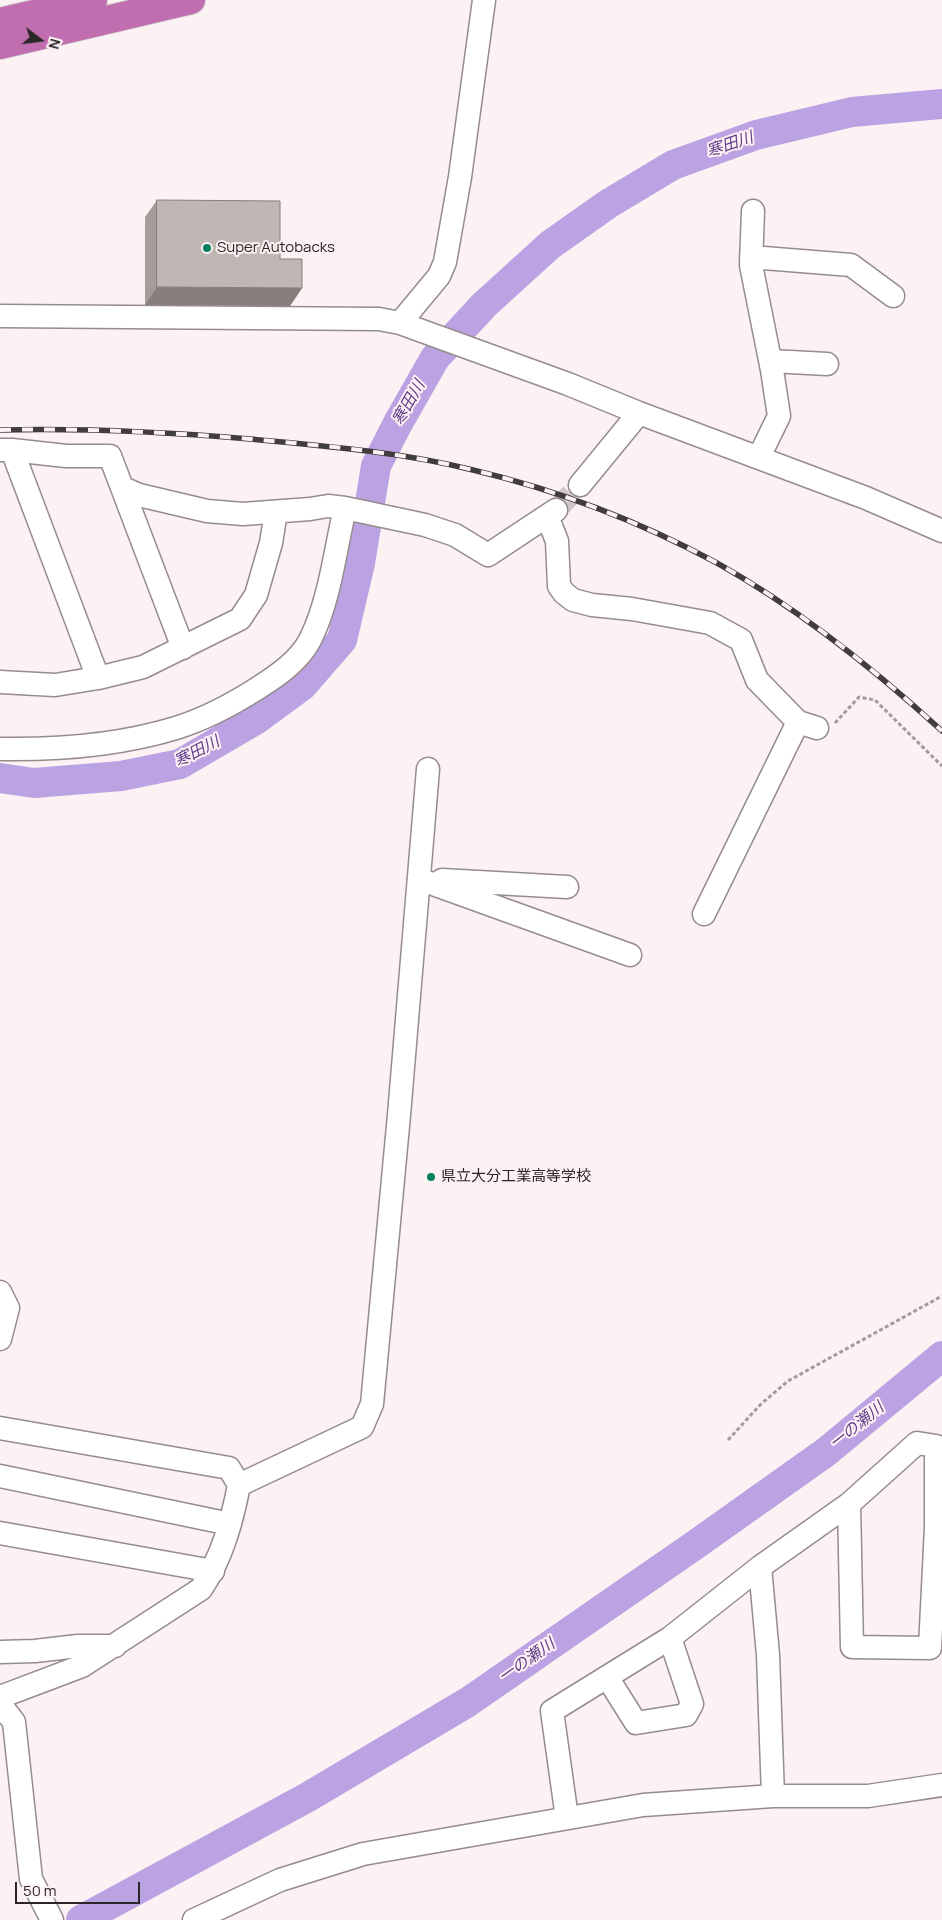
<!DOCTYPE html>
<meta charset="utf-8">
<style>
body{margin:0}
#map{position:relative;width:942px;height:1920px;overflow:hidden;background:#fcf1f3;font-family:Manrope,sans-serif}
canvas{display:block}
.north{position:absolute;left:15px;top:15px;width:50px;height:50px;-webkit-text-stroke:4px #fcf1f3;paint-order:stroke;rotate:105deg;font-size:14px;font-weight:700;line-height:20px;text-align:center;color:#2a2627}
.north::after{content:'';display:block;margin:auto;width:18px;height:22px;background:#2a2627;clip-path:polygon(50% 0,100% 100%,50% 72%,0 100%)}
.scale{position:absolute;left:15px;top:1882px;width:125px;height:22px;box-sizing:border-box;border:2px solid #2a2627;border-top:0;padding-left:6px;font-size:15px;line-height:18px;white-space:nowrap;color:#2a2627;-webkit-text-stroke:4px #fcf1f3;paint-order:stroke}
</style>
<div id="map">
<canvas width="942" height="1920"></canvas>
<div class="north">N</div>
<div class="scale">50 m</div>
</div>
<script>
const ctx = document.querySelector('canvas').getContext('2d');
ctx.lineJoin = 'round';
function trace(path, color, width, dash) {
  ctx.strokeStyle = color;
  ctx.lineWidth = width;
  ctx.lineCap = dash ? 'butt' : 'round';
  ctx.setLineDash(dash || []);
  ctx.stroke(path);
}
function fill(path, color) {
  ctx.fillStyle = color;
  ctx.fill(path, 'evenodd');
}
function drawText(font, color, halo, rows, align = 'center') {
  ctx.font = font + ' Manrope,"Noto Sans JP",sans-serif';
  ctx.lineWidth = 4;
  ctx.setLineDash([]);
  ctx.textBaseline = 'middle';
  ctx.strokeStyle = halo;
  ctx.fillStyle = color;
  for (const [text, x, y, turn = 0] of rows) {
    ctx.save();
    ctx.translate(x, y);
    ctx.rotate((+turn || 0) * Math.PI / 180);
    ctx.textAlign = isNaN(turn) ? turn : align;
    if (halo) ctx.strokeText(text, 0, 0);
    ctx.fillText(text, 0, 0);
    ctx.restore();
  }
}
trace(new Path2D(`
 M0,778L34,783L121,776L180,764L257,719L302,686L342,640L360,563L376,466L398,423L435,358L484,305L550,245L608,204L673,165L756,135L852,112L942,104
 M81,1920L308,1797L468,1702L695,1545L826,1452L942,1356`), '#bba2e2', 30);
trace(new Path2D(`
 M556,510L580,485`), '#d2c8ca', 22, [22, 11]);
const minor = new Path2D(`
 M753,211L751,265L772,370L779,416L759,457
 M751,257L851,265L893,296
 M0,316L379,319L400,323L568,384L639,413L866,498L942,531
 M400,323L439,276L445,262L460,177L484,0
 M771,361L827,364
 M0,450H12L66,456H110L183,648
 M12,450L98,678
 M580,485L639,413
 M123,488L139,495L207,511L243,514L310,509L328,506L345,508L425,525L455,535L488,555L556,510
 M547,516L557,541L559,586L564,593L573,600L592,605L632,609L710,623L741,640L757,680L798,722L817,728
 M0,682L55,685L98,678L143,667L240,619L256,595L271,543L276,512
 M0,749C59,750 120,745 176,728C205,719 233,704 258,688C277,676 299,661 310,640C330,600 335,551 345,508
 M419,879L630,955
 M442,880L567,887
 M704,914L798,722
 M0,1292L8,1308L0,1339
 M0,1428L229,1468L239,1485C232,1521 222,1558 201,1589L82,1666L0,1697
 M0,1476L230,1524
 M239,1485L362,1427L372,1404L399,1115L428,769
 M0,1533L213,1571
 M760,1567L768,1655L773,1796
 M0,1652L35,1651L78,1646H115
 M607,1677L636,1723L686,1715L692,1704L670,1638
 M0,1704L14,1722L31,1879L52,1920
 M567,1818L552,1711L670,1638L760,1567L849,1504L917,1443L936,1446V1527L930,1648L852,1647L849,1504
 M194,1920L280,1880L363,1854L643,1805L773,1796H868L942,1785`);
const highway = new Path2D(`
 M0,22L93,0
 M0,45L191,0`);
trace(minor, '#968c8d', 25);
trace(highway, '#d0cfcf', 30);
trace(new Path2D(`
 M835,723L859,697L875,700L942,766
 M728,1440L761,1404L788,1381L942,1296`), '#a39b9d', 3, [4, 2.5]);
trace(minor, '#fff', 22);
trace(highway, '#c06eb0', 28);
const rail = new Path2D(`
 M0,430C84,428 167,432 250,439C325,446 401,452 473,470C557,490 641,522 717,563C799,609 873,668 942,731`);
trace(rail, '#413c3d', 5.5);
trace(rail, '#fcf1f3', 4, [11]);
fill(new Path2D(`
 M157,200L280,259L302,288L290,306L145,305V217Z`), '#a59d9a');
fill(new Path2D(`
 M157,287L302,288L290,306L145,305Z`), '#867f7d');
const building = new Path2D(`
 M157,200L280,201V259H302V288L157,287Z`);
fill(building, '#c0b6b3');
trace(building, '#867f7d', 1);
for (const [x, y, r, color] of [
 [207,248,5,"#04805f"],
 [431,1177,5,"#04805f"]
]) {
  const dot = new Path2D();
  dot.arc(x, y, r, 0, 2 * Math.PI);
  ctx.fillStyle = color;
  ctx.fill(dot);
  trace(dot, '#fcf1f3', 2);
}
drawText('15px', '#2a2627', '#fcf1f3', [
 ["Super Autobacks",217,248],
 ["県立大分工業高等学校",441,1177]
], 'left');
drawText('italic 16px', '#5f3d89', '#fcf1f3', [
 ["寒田川",730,145,-19],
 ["寒田川",409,403,-60],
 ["寒田川",197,752,-27],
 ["一の瀬川",857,1426,-39],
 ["一の瀬川",527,1661,-35]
]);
</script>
